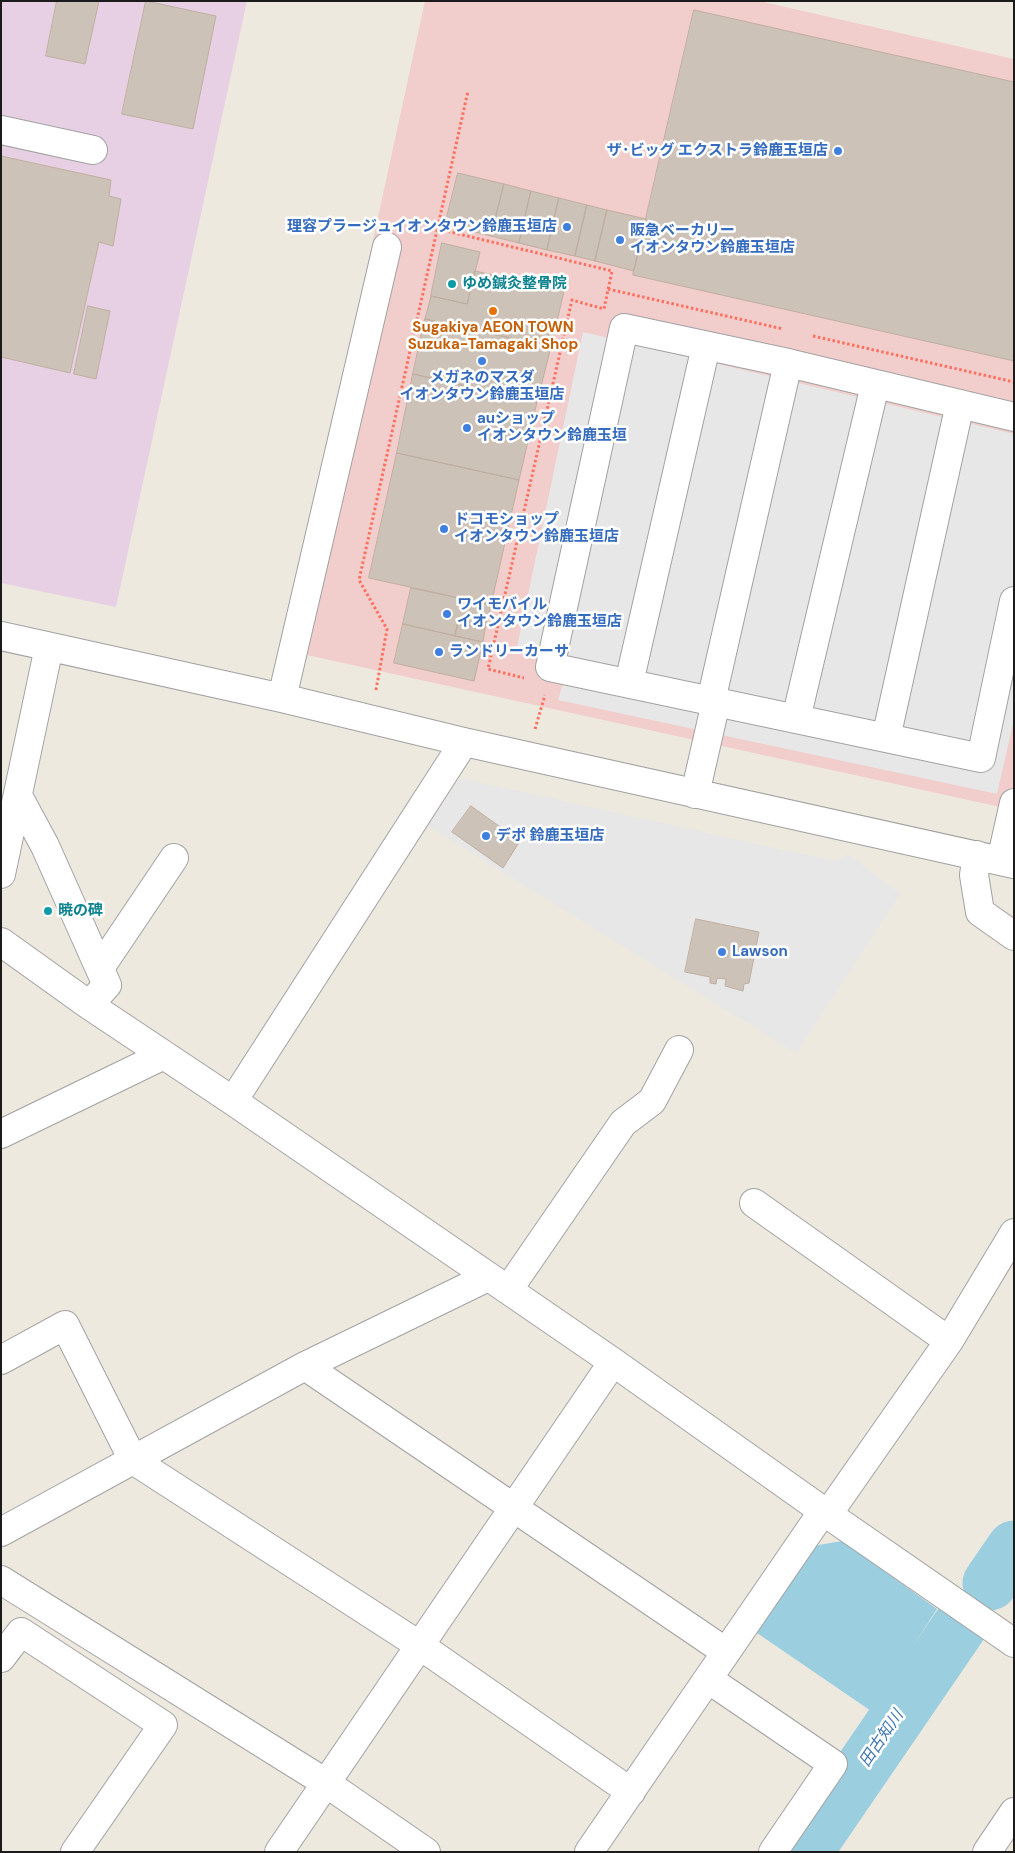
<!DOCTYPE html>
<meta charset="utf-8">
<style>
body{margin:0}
#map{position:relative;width:1015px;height:1853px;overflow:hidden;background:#eee9df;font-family:"DM Sans",sans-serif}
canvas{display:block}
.frame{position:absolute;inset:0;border:2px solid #1b1b1b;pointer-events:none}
</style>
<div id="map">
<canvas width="1015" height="1853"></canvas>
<div class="frame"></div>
</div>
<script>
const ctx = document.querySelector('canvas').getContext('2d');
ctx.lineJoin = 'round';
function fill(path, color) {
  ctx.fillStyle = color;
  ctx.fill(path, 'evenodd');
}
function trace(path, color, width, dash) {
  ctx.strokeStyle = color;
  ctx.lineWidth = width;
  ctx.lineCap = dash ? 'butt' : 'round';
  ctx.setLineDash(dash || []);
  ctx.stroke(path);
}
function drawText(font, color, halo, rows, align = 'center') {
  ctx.font = font + ' "DM Sans","Noto Sans JP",sans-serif';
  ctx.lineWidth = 5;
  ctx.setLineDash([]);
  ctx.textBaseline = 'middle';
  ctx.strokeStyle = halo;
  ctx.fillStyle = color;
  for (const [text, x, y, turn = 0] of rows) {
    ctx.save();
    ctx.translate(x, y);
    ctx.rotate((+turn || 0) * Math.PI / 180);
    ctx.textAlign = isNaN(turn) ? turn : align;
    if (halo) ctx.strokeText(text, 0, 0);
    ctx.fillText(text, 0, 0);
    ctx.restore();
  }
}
fill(new Path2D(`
 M425,1H759L1014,59V810L284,650Z`), '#f1cdcc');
fill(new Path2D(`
 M1,1H247L116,607L1,583Z`), '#e7d0e3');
fill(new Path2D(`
 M583,332L1014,434V719L997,794L558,700L570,661L517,647Z
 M460,778L834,861L848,854L900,894L796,1053L428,826Z`), '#e7e7e7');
fill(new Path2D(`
 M842,1541L937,1609L871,1711L757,1633L813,1546Z`), '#9bcfe0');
trace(new Path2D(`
 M990,1583L1014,1548
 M805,1852L959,1627`), '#9bcfe0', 55);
const building = new Path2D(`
 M57,1H99L85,64L46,56Z
 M146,1L216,16L193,129L122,114Z
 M694,10L1014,82V361L633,275Z
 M1,156L111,180L109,196L121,199L113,246L99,242L70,373L1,357Z
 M458,173L504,184L491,236L445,225Z
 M504,184L531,191L519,243L491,236Z
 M531,191L559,198L547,250L519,243Z
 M559,198L587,205L575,256L547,250Z
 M587,205L607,210L595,261L575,256Z
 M607,210L646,219L634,271L595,261Z
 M442,243L480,252L467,304L431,296Z
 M475,271L564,291L551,347L425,319L431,296L467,304Z
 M88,306L110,311L96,379L74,374Z
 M425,319L551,347L537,402L413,374Z
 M413,374L537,402L519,480L397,453Z
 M397,453L519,480L491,605L369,578Z
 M411,588L491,605L485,629L458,623L455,636L403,624Z
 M458,623L485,629L483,642L455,636Z
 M403,624L483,642L474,681L394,663Z
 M471,806L520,841L503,868L452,832Z
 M696,919L759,932L749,983L744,984L743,991L725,986L726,979L717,978L716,984L710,983V977L685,972Z`);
fill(building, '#cdc2b8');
trace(building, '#c0afa0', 1);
const minor = new Path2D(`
 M1,130L93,150
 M1014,417L788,363L624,328L550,667L981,758L1014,601
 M1,636L282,698L464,742L1014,864
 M629,683L706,346
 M282,698L387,247
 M711,701L788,363
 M796,719L875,385
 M886,738L960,404
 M695,794L716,702
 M18,796L45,846L107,985L89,1005
 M977,855L974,875L980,912L1014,936
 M1001,861L1014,803
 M1,874L49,647
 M1,942L89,1005L233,1101L613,1362L823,1511L1014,1643
 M100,968L174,858
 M233,1101L464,742
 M1,1134L164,1055
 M754,1203L949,1341
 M508,1290L623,1123L652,1101L679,1050
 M1,1360L65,1325L133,1460L419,1645L631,1792
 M305,1366L726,1652
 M828,1514L949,1341L1014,1233
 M1,1532L305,1366L488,1277
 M1,1580L326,1783L426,1852
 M1,1658L21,1632L163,1725L75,1852
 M708,1679L833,1764L773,1852
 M279,1852L613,1362
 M589,1852L823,1511
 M987,1852L1014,1812`);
trace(minor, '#a2a2a2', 30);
trace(new Path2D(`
 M438,229L612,271L604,309L572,300L488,669L524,678
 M608,289L783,329
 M813,336L1014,382
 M376,690L387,629L359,580L468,91
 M535,729L545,695`), '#ff715e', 3, [2.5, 2.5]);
trace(minor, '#fff', 28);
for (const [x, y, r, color] of [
 [838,151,5,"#3f7fe0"],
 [567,227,5,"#3f7fe0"],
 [620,240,5,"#3f7fe0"],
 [452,284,5,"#0f9aa8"],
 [493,311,5,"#e8710a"],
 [482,361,5,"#3f7fe0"],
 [467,428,5,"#3f7fe0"],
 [444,529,5,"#3f7fe0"],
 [447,614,5,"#3f7fe0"],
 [439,652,5,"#3f7fe0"],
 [486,836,5,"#3f7fe0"],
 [48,911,5,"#0f9aa8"],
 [722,952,5,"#3f7fe0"]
]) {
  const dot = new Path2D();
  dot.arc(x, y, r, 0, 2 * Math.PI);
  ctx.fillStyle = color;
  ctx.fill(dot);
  trace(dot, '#fff', 2);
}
drawText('bold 15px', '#366cbe', '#fff', [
 ["ザ･ビッグ エクストラ鈴鹿玉垣店",828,151,"right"],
 ["理容プラージュイオンタウン鈴鹿玉垣店",557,227,"right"],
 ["阪急ベーカリー",630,231],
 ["イオンタウン鈴鹿玉垣店",630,248],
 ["メガネのマスダ",482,378,"center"],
 ["イオンタウン鈴鹿玉垣店",482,395,"center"],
 ["auショップ",477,419],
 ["イオンタウン鈴鹿玉垣",477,436],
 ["ドコモショップ",454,520],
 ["イオンタウン鈴鹿玉垣店",454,537],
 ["ワイモバイル",457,605],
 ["イオンタウン鈴鹿玉垣店",457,622],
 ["ランドリーカーサ",449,652],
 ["デポ 鈴鹿玉垣店",496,836],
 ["Lawson",732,952]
], 'left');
drawText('bold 15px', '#0d838f', '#fff', [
 ["ゆめ鍼灸整骨院",462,284],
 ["暁の碑",58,911]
], 'left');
drawText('bold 15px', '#c56008', '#fff', [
 ["Sugakiya AEON TOWN",493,328],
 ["Suzuka-Tamagaki Shop",493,345]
]);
drawText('italic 16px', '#4177b1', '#fff', [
 ["田古知川",882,1739,-56]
]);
</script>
